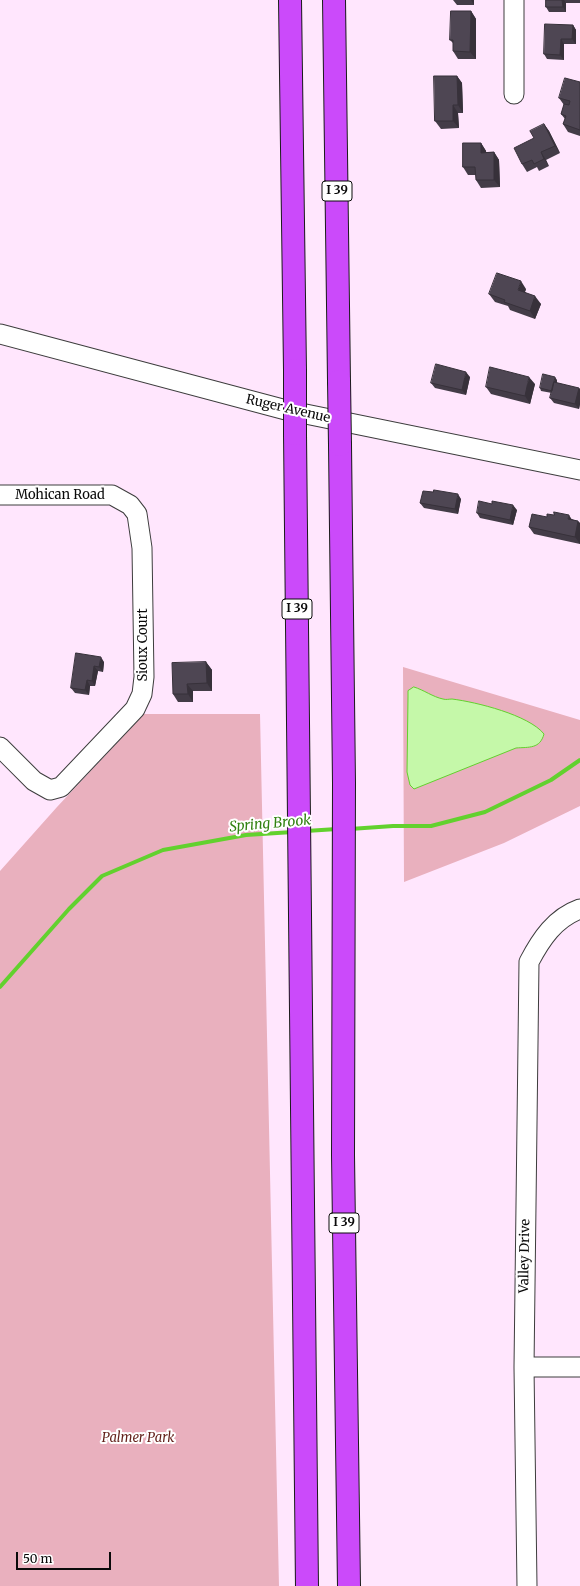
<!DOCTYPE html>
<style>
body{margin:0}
#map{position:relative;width:580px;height:1586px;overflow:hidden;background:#ffe6fd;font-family:Merriweather,serif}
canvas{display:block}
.scale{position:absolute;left:16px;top:1552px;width:95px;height:18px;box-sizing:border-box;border:2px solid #0a0a0a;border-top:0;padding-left:5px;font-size:12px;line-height:14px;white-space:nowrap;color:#0a0a0a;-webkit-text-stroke:3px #fff;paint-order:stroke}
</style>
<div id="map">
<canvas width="580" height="1586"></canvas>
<div class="scale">50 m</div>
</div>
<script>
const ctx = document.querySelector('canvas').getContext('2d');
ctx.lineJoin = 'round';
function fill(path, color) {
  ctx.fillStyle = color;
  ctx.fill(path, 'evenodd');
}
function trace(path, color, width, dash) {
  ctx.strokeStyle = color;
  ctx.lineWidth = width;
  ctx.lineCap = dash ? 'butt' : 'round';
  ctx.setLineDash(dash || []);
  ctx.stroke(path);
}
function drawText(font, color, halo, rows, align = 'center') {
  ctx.font = font + ' Merriweather,serif';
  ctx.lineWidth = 4;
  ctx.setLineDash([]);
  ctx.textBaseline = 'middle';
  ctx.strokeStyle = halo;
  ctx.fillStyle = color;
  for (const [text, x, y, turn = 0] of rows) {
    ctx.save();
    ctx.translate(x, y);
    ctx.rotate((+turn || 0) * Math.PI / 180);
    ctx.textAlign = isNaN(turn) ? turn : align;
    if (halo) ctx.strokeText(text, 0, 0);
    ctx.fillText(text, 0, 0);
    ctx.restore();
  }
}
fill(new Path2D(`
 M403,667L580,720V806L504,843L404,882Z
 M144,714H260L279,1586H0V871L57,807Z`), '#e9b0be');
const water = new Path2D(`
 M414,687C424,690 433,697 443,699C446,700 449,699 452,699C476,702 529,715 544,734C540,749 529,747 516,748L414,789L410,785L407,772L408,697V691Z`);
fill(water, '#c5f8a9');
trace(water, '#62d12e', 1);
trace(new Path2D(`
 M350,829L393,826H431L485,812L551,780L580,760
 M306,831L337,829
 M0,987L69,909L102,876L163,850L246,835L293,832`), '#62d12e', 4);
const minor = new Path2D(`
 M514,0V94
 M0,334L286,410L580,470
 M0,495H112L130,505L137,514L142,548L144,677L142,694L135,709L61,787L50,790L34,781L0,747
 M524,1367H580
 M527,1586L524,1367L529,962C541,939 555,918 580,909`);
const highway = new Path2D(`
 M290,0L295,370
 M334,0L339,381
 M295,434L307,1586
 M340,445L344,783L343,1155L349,1586`);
trace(minor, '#3d3d3d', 21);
trace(highway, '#1b1b1b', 24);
trace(minor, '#fff', 19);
trace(highway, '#cb4afa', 22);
const highwayBridge = new Path2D(`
 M295,370V434
 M339,381L340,445`);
trace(highwayBridge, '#1b1b1b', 24, []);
trace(highwayBridge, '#cb4afa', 22);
fill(new Path2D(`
 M453,0H474V5H457Z
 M546,0H580V3H566V12H549L546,7Z
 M471,11L476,19V59H458L453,51V43L450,40Z
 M573,25L576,30V44H564V60L547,59L544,54Z
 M457,76L462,83L463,113H458L459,128L441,129L435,121Z
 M580,82V136L568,132L563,124L565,119L561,114L564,105L559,98Z
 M544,124L549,131L560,153L546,160L549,166L539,171L537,167L527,172L522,164L534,138Z
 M481,143L486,151V152H494L499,160L500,187L481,188L476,180V175H468L463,167Z
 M526,289L525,292L541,304L535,319L510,310L508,306L495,302L489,294Z
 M470,377L466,395L435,388L431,383Z
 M557,380V383L580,389V404L579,409L554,403L550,398L552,393L541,391L540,388Z
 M535,384L530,404L491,394L486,387Z
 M433,492L461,499L458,514L424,508L420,503Z
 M517,510L513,525L480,518L477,513Z
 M547,517L572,519L580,523V544L534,534L529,527Z
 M76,653L104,662L103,672L98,671L95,686H90L89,695L75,693L71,688Z
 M206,662L212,670V691H193V702H178L173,694Z`), '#433c47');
fill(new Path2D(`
 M471,0H474V5Z
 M562,0H564L566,3V12L563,7Z
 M471,11L476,19V59L470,52Z
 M573,25L576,30V44L572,39Z
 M561,39L564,44V60L560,55Z
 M457,76L462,83L463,113L458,105Z
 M453,105L458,113L459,128L453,121Z
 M544,124L549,131L560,153L555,146Z
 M481,143L486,151L487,160L481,153Z
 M494,152L499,160L500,187L494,180Z
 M541,152L546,160L549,166L544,159Z
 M521,281L526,289L523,297L518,290Z
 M535,296L541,304L535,319L530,311Z
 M466,372L470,377L466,395L462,390Z
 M529,377L535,384L530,404L525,396Z
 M555,377L557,380L554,394L552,391Z
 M579,388L580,389V404L579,409L575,404Z
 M458,494L461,499L458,514L455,509Z
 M513,505L517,510L513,525L510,520Z
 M569,515L574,523L568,519Z
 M578,521L580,523V544L575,537Z
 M101,657L104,662L103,672L99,667Z
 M206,662L212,670V691L207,683Z
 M94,666L98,671L95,686L92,681Z
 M87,680L90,686L89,695L85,690Z
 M187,684L193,691V702L188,694Z`), '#37313a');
const building = new Path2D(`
 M546,0H562L563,7H546Z
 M451,11H471L470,52L453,51V40H450Z
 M545,24L573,25L572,39H561L560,55L544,54Z
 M434,76H457L458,105H453V121H435Z
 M565,78L580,82V130L563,124L566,116L561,114L564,104L569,105L570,101L559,98Z
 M544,124L555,146L541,152L544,159L534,164L532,160L522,164L514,148L534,138L530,131Z
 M463,143H481V153L494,152V180H476L475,167H463Z
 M497,273L521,281L518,290L535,296L530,311L504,302L505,300L489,294Z
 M436,364L466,372L462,390L431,383Z
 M490,367L529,377L525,396L486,387Z
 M543,374L555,377L552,391L540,388Z
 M554,382L579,388L575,404L550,398Z
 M434,490L458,494L455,509L420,503L423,491L433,492Z
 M479,501L492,504V501L513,505L510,520L477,513Z
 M554,512L569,515L568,519L578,521L575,537L529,527L532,514L547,517V514L554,515Z
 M76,653L101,657L99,667L94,666L92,681L87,680L85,690L71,688Z
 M206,662L207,683L187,684L188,694H173L172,663Z`);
fill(building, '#4e4653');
trace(building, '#37313a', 1);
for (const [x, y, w] of [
 [337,191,30],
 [297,609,30],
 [344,1223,30]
]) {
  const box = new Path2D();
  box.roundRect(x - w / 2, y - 10, w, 20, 3);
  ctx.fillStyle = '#fff';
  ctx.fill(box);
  trace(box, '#0a0a0a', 1);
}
drawText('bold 12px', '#0a0a0a', null, [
 ["I 39",337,191],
 ["I 39",297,609],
 ["I 39",344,1223]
]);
drawText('13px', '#0a0a0a', '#fff', [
 ["Ruger Avenue",288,409,13],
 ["Mohican Road",60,495],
 ["Sioux Court",143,645,-90],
 ["Valley Drive",525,1256,-89]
]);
drawText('italic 13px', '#621f19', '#fff', [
 ["Palmer Park",138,1438]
]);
drawText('italic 14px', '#318211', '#fff', [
 ["Spring Brook",270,824,-5]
]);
</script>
